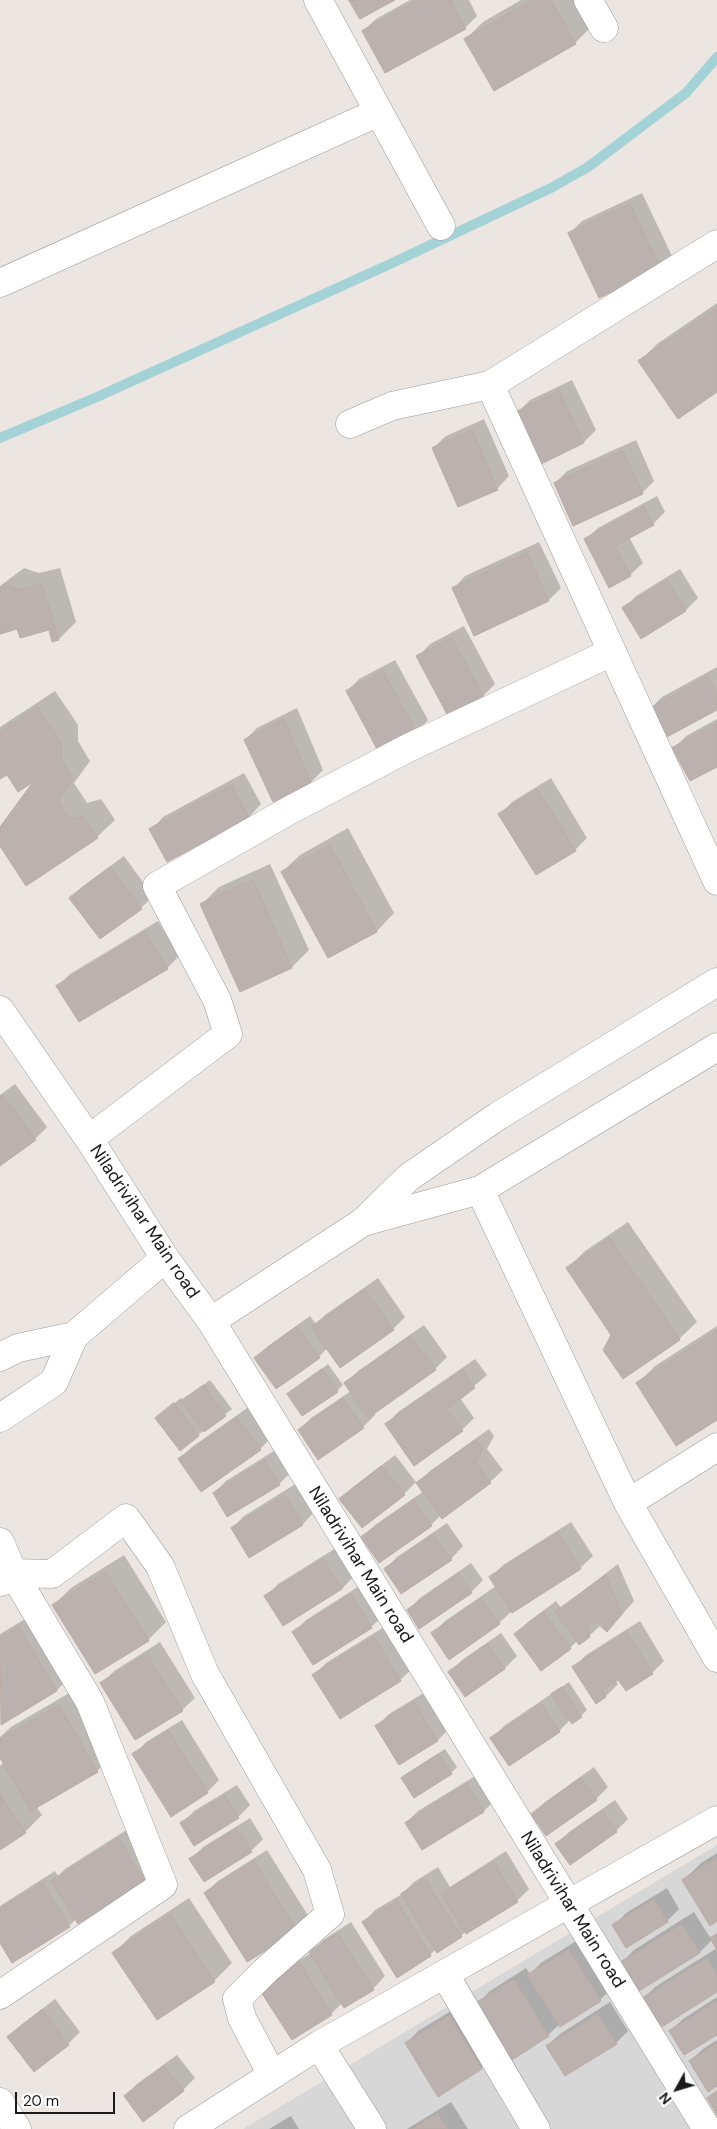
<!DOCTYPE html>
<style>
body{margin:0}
#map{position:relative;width:717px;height:2129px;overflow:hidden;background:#ebe6e1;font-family:"DM Sans",sans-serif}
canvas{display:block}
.north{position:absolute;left:652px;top:2064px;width:50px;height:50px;-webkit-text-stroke:4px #fff;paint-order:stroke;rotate:231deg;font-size:14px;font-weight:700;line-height:20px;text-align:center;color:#1a1a1a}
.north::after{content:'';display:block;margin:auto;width:18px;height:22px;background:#1a1a1a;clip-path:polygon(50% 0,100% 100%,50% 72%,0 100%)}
.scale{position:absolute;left:15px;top:2092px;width:100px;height:22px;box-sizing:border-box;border:2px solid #1a1a1a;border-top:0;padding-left:6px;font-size:15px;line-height:18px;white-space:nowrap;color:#1a1a1a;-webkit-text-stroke:4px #fff;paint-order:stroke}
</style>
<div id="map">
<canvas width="717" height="2129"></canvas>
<div class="north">N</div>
<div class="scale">20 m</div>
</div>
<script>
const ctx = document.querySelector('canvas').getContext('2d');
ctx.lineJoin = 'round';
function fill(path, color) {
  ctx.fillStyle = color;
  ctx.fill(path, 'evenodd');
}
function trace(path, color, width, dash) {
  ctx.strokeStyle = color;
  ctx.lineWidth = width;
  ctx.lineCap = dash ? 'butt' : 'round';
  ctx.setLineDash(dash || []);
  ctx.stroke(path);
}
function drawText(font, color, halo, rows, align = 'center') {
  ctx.font = font + ' "DM Sans",sans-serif';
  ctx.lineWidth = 4.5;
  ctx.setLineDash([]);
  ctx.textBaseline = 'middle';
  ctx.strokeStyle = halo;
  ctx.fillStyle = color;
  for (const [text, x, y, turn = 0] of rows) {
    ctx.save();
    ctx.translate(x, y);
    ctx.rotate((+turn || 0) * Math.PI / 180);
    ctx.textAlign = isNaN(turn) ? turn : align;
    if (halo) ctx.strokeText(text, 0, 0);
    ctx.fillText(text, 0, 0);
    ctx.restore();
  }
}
fill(new Path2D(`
 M717,1845V2129H243Z`), '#d8d7d8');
fill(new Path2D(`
 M410,0H469L477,16L465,28L363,31L376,19Z
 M521,0H578L592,26L575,43L466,39L483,22Z
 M642,193L672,256L660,268L570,233L582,221Z
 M717,303V390L640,361L657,344Z
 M572,380L596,430L584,442L542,462L518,412L530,400Z
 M484,419L509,476L497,489L433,448L446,436Z
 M636,440L654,481L642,493L555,483L567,471Z
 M657,496L665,512L653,524L629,537L643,563L630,575L585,540L598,528Z
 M539,542L561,588L549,600L453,589L465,576Z
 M24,568L39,573L60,568L76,622L59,639L50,629L17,628L0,633V586Z
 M680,569L698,598L686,610L641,638L623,609L636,596Z
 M464,626L495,684L483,696L418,657L430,644Z
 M395,660L428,720L416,732L347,691L359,679Z
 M717,667V709H650L662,697Z
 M55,691L78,725V741L90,761L74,783L87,803L101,799L115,820L97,837L0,844V829L38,778L7,773L0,778V727Z
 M297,708L323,770L311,782L245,740L257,728Z
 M717,719V765L674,748L686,736Z
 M244,773L261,804L249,817L167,860L151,830L163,817Z
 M551,778L587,838L575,850L500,814L512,802Z
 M348,828L394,913L377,931L329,957L282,872L300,855Z
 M124,856L153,896L141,908L100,938L70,898L83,886Z
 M270,864L309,950L292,967L240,990L201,905L219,887Z
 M158,921L179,956L167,968L58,986L70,974Z
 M15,1084L47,1127L35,1139L0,1165V1095Z
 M628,1222L697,1322L679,1339L612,1335L567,1269L585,1251Z
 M378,1278L405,1317L393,1329L327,1348L319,1357L256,1358L268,1346L310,1316L316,1324L325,1315Z
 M424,1325L447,1357L435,1369L374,1413L375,1415L363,1427L299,1430L311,1418L351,1391L346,1383L358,1371Z
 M717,1326V1418L638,1383L655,1366Z
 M475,1359L487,1375L460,1398L474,1418L462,1430L386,1425L398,1412Z
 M328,1364L343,1385L337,1391L288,1394Z
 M210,1380L232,1409L198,1435L163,1412L181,1398L183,1401Z
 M250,1406L272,1437L260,1449L180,1459L192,1447Z
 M489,1429L494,1436L487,1449L503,1470L490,1482L443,1517L441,1515L431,1525L363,1537L375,1525L424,1491L418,1483L430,1471Z
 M277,1449L292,1471L279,1484L228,1516L214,1493L226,1481Z
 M395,1455L416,1482L404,1494L341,1500L353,1487Z
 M297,1483L315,1511L303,1524L249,1556L232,1528L244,1516Z
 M571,1522L593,1556L580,1568L512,1611L499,1623L433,1633L445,1621L496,1586L491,1577L503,1565Z
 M447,1523L463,1546L451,1559L385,1569L397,1557Z
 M336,1548L354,1576L342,1589L266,1596L278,1584Z
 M124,1555L166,1622L148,1640L96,1672L54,1605L71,1588Z
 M471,1563L483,1580L471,1592L408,1610L420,1598Z
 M618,1564L634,1601L619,1618L601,1625L589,1636L577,1641L570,1648L516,1634L528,1622L556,1601L561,1608Z
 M364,1583L384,1615L371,1627L294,1632L306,1620Z
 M32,1615L69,1678L57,1690L1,1723L0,1634Z
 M640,1621L664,1661L652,1673L615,1680L618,1684L606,1696L574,1667L586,1655Z
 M387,1625L413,1668L400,1680L340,1717L314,1675L326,1663Z
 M501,1633L517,1656L505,1668L465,1695L450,1672L462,1660Z
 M160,1642L195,1698L182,1710L136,1738L102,1683L114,1671Z
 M569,1682L587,1710L581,1716L570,1720L559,1731L492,1738L504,1726Z
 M76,1689L114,1754L97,1771L36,1806L42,1815L25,1832L0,1848V1766L4,1763L0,1755V1737L11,1727Z
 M427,1691L450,1728L438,1740L400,1763L377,1726L389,1714Z
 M182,1720L219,1780L207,1792L134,1755L146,1742Z
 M445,1749L457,1767L451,1773L403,1778L409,1772Z
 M594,1767L608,1787L596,1799L533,1814L545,1802Z
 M480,1773L496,1799L484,1811L422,1848L406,1823L418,1811Z
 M237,1785L250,1805L238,1817L182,1823L194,1811Z
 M615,1800L628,1819L616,1831L557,1844L569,1832Z
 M250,1818L263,1839L251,1851L191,1859L203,1847Z
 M131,1827L157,1869L145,1881L76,1919L69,1926L0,1941V1906L55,1871L58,1876L65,1869Z
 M267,1850L309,1917L297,1930L205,1893L218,1881Z
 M506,1851L529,1889L517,1901L466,1931L461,1936L436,1949L430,1955L363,1923L375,1910L402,1894L414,1882L438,1867L450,1887Z
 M717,1853V1920L684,1880L701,1863Z
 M667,1888L679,1909L667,1921L614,1926L626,1913Z
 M189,1898L232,1963L214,1981L157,2018L114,1953L131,1936Z
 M694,1912L711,1939L717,1933V1948L712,1940L700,1952L639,1990L622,1962L634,1950Z
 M351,1922L385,1976L373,1989L342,2003L331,2014L273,1976L311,1953L323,1940Z
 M581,1938L612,1988L600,2000L560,2024L548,2035L478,2003L490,1991L526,1968L530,1974L541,1963Z
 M717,1948V1991L643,1999L655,1987Z
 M717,1997V2033L670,2031L683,2019Z
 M55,1999L80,2032L68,2044L9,2037L21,2025Z
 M610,2002L628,2031L616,2043L547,2046L560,2034Z
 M461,2005L493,2056L481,2068L406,2044L418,2031Z
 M717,2040V2085L690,2061L703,2049Z
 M177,2055L195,2078L183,2090L125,2096L137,2084Z
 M451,2102L468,2129H407Z
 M291,2116L299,2129H269Z`), '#0003');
trace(new Path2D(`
 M0,438L97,397L388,265L551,188L588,167L686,93L717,57`), '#a4d2d6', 10);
const building = new Path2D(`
 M349,0H395L360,19Z
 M418,0H450L466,29L385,73L362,31Z
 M533,0H551L576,44L494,91L464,39Z
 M630,204L661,269L599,298L568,233Z
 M717,308V392L678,419L638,361Z
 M559,391L584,443L541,464L516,412Z
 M472,430L498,490L458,507L432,448Z
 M623,451L643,494L573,526L554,483Z
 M644,507L654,525L615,546L631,576L609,588L584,539Z
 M527,553L549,601L474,636L452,588Z
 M667,580L686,611L641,639L622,608Z
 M5,584L21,590L42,584L59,640L52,642L49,630L20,638L17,629L0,634V588Z
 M452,638L484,697L448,716L416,656Z
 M383,671L417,733L379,753L346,691Z
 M708,676L717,693V710L665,738L649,709Z
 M38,707L62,743L61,758L73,780L58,801L70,819L83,816L98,838L26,886L0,846V827L33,782L18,792L7,775L0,779V732Z
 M284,719L311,783L273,802L244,740Z
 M717,724V767L690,781L672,748Z
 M232,785L249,818L167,862L149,829Z
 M538,790L576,851L536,875L498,814Z
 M330,845L377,932L328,958L281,872Z
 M111,867L142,909L100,939L69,898Z
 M253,880L292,968L240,992L200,904Z
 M145,932L168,969L79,1022L56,986Z
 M3,1095L36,1140L0,1166V1097Z
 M610,1238L680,1340L623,1379L603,1350L611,1335L566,1268Z
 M365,1290L394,1330L340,1368L311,1327Z
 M297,1327L320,1358L276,1389L254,1358Z
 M717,1331V1420L676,1446L636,1383Z
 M411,1336L436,1370L368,1418L344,1383Z
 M322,1369L338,1392L302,1416L287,1394Z
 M463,1370L475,1388L447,1409L463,1431L414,1466L385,1424Z
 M204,1385L226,1416L204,1432L181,1401Z
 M343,1398L364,1428L318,1460L298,1430Z
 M174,1403L199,1436L180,1451L155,1418Z
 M237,1418L261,1450L201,1492L178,1459Z
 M476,1440L483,1449L476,1462L491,1483L442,1519L416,1483Z
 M265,1460L280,1485L227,1517L213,1493Z
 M382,1466L405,1495L362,1528L339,1499Z
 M285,1495L303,1525L249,1558L231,1528Z
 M414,1500L432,1526L379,1563L361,1537Z
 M558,1533L581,1569L512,1613L489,1577Z
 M434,1535L452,1560L401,1594L384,1569Z
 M324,1559L342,1589L283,1626L264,1596Z
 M106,1572L149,1641L95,1674L52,1605Z
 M459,1574L472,1593L419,1629L407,1610Z
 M606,1575L622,1614L607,1632L597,1623L587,1625L590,1637L579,1645L555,1612Z
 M351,1594L372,1628L313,1665L292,1632Z
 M482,1599L500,1624L449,1660L431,1633Z
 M544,1612L571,1649L541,1671L514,1634Z
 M19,1627L57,1691L1,1725L0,1638Z
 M627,1632L653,1674L626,1691L618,1680L602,1690L606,1697L596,1704L572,1667Z
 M374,1637L401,1681L340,1719L312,1675Z
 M488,1644L505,1669L465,1697L448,1672Z
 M147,1654L183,1711L135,1740L100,1683Z
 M562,1687L582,1717L572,1724L551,1694Z
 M414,1702L438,1741L399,1765L375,1726Z
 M542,1704L560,1732L509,1766L490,1738Z
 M59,1705L98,1772L31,1811L0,1758V1739Z
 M169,1731L208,1793L171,1817L132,1754Z
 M439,1754L452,1774L414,1798L401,1778Z
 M581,1778L597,1800L546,1836L531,1814Z
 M467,1784L484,1812L422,1850L405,1823Z
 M0,1794L26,1833L0,1850Z
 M225,1796L239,1818L194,1846L180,1823Z
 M603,1811L617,1832L570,1865L555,1844Z
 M237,1829L252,1852L204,1882L189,1859Z
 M119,1839L145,1882L78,1924L51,1881Z
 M717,1858V1921L710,1926L682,1880Z
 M254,1861L297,1931L247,1962L204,1893Z
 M494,1862L518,1902L466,1934L441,1894Z
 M425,1879L462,1937L437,1953L401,1894Z
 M43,1883L70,1927L12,1963L0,1943V1909Z
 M654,1899L668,1922L626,1948L612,1925Z
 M397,1901L431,1956L397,1978L362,1922Z
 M171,1915L215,1982L157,2020L112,1953Z
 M682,1924L700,1953L639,1991L621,1962Z
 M338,1933L374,1990L344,2008L309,1952Z
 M717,1934V1950L710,1938Z
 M569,1949L601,2001L560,2027L527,1975Z
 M707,1958L717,1974V1992L660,2028L641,1999Z
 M300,1963L332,2015L292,2040L259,1989Z
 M514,1979L549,2036L512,2060L476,2003Z
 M717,2001V2035L684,2055L669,2031Z
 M42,2010L69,2045L34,2072L7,2037Z
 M598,2014L617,2044L565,2076L546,2046Z
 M449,2016L482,2069L438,2097L405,2043Z
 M717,2043V2086L708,2092L689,2061Z
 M164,2066L184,2091L143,2122L124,2096Z
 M717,2091V2115L707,2098Z
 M438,2113L448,2129H413Z`);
fill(building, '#bbb1ae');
trace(building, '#bbaba4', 1);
const minor = new Path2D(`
 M318,0L441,226
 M588,0L604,28
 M0,283L379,112
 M490,385L717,881
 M350,424L392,406L490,385L717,244
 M0,1010L89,1139L165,1258L211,1321L707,2129
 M89,1139L228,1034L217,1000L157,886L290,810L408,748L612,652
 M480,1190L628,1503L717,1658
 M364,1221L409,1177L498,1116L717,982
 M211,1321L363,1222L480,1190L717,1047
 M0,1357L18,1348L74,1336
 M0,1418L54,1382L74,1336L165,1258
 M628,1503L717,1447
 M0,1542L13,1573L52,1574L126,1518L160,1566L205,1674L317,1870L330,1914L265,1971L237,1999L242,2018L272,2075
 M445,1975L536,2129
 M0,1995L163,1885L90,1702L13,1573L1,1582
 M319,2045L372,2129
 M0,2102L17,2129
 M188,2129L319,2045L717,1820`);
trace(minor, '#9b9b9b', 29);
trace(minor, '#fff', 28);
drawText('18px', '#1a1a1a', '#fff', [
 ["Niladrivihar Main road",144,1222,56],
 ["Niladrivihar Main road",360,1565,58],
 ["Niladrivihar Main road",572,1910,58]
]);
</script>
